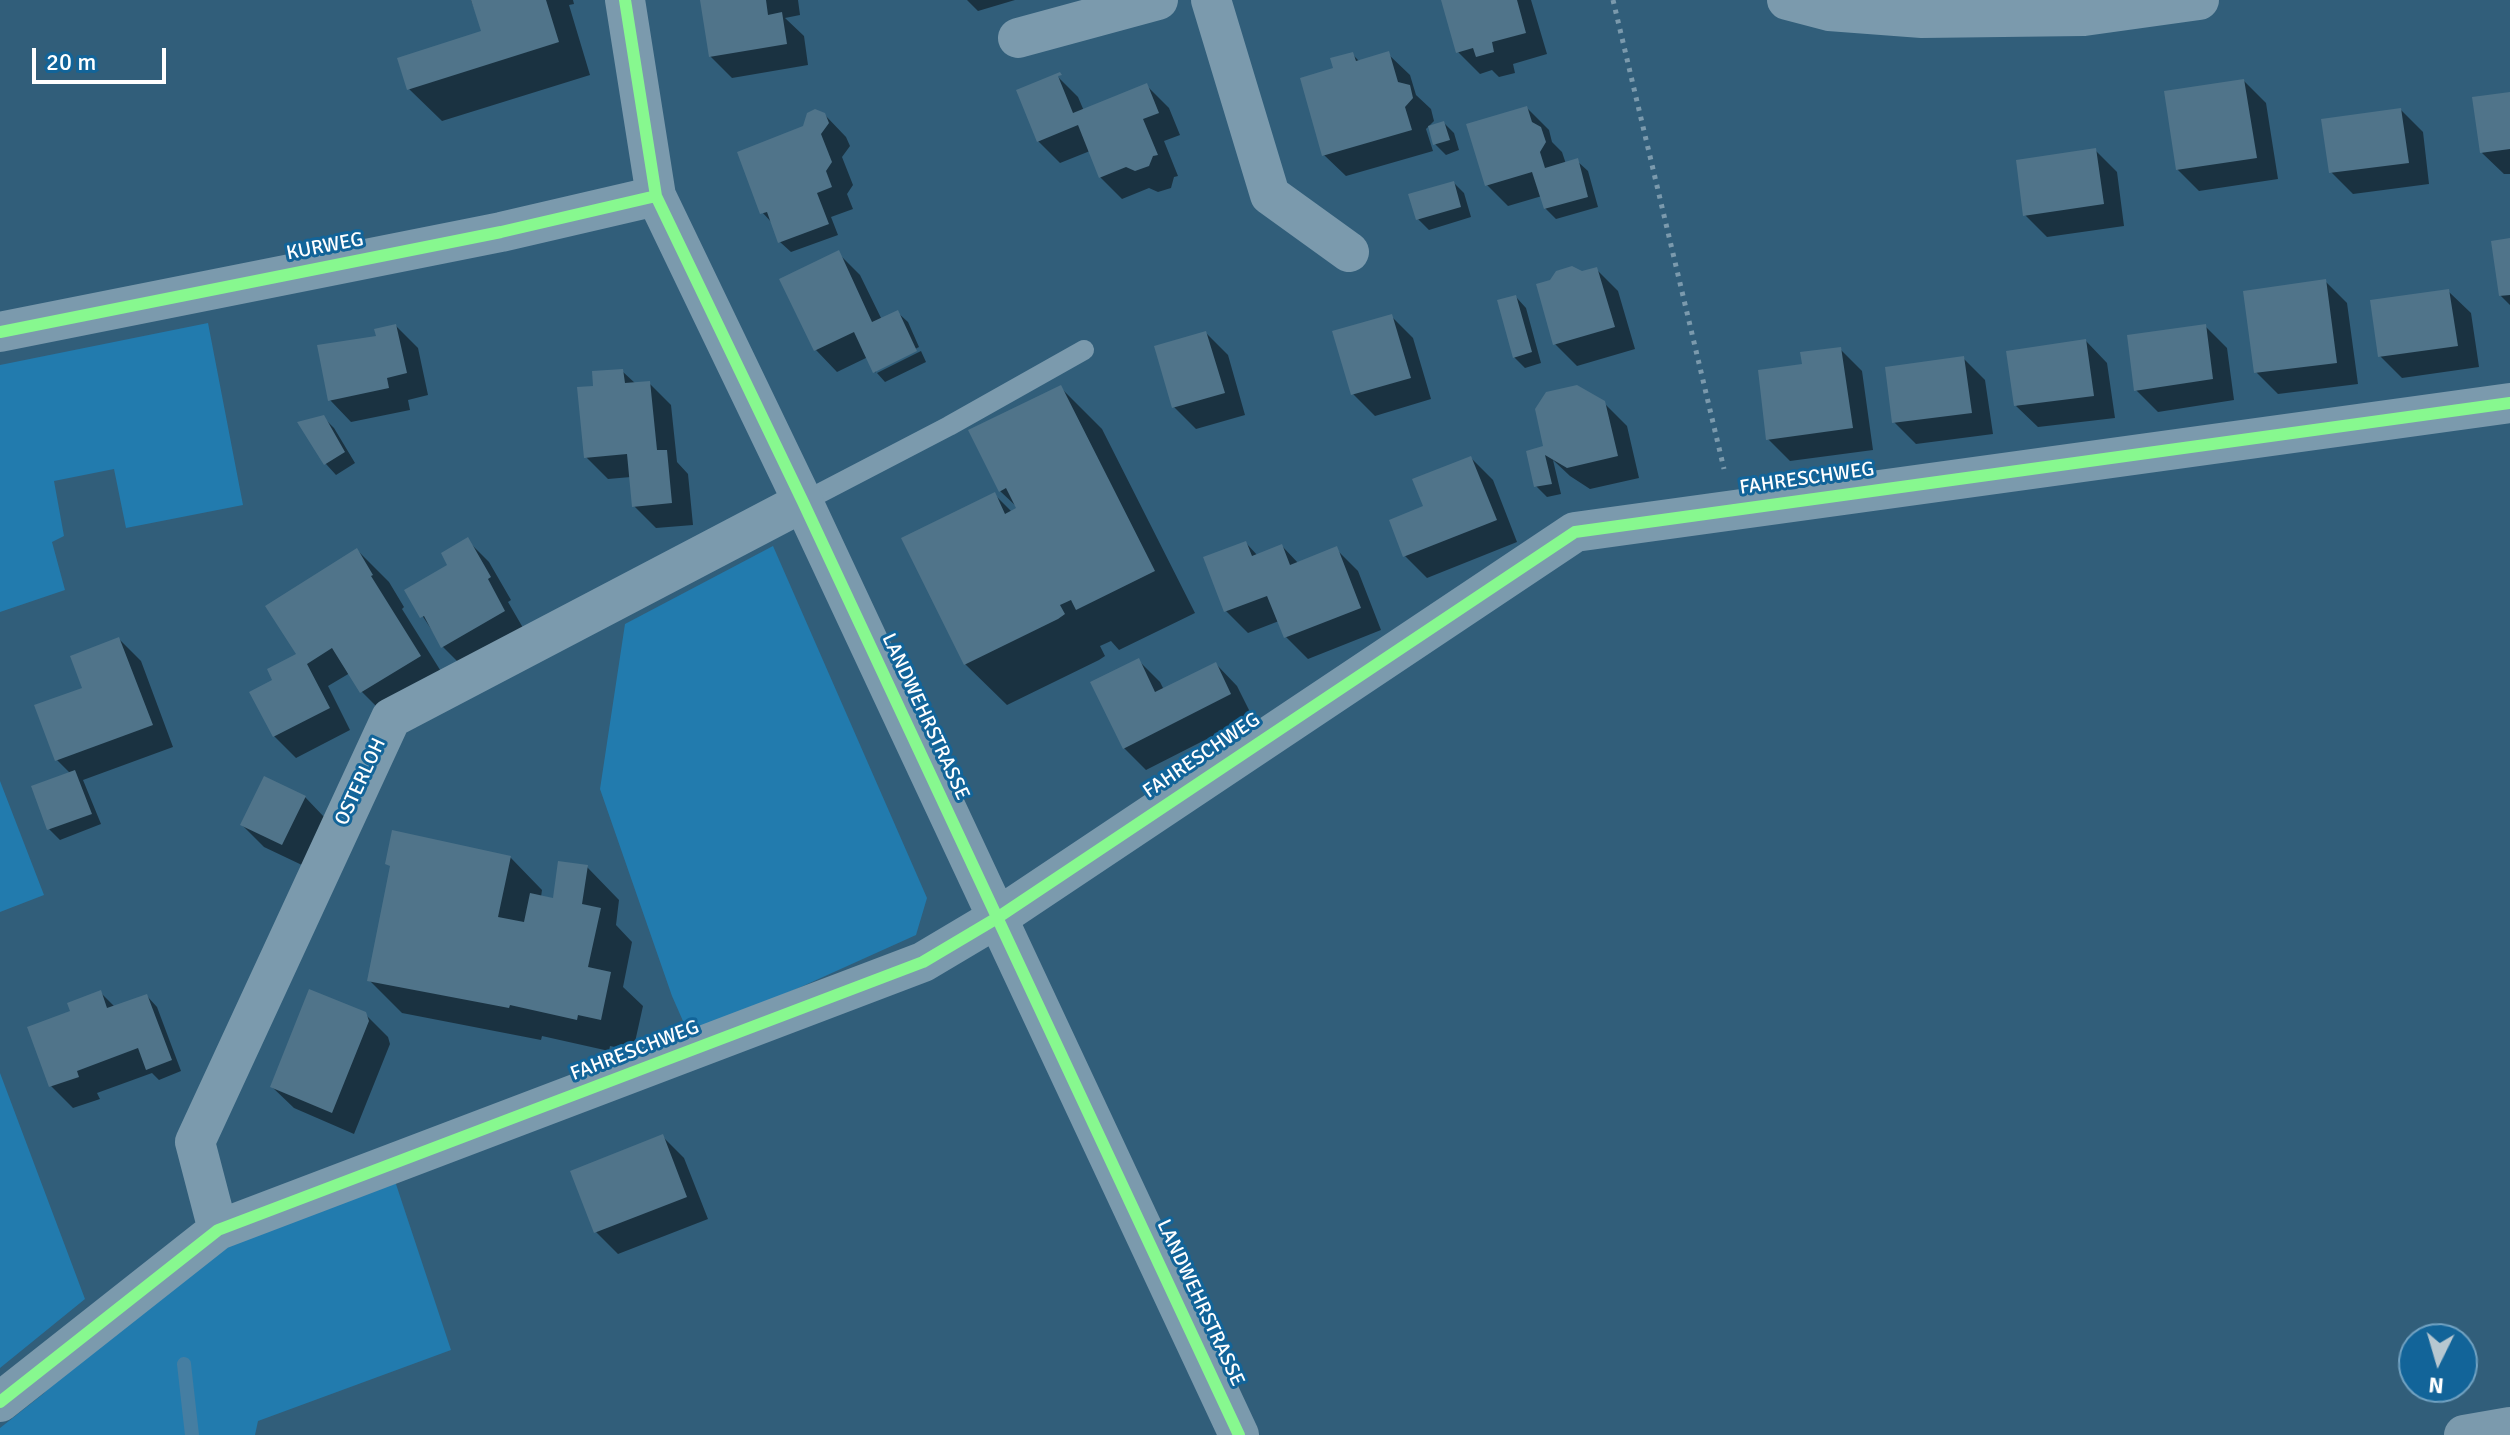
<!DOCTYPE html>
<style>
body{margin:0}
#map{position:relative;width:2510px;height:1435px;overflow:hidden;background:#315e7a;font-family:Signika,sans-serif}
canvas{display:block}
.north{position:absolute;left:2398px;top:1323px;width:80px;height:80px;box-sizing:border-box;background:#126499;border:2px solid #71a2c2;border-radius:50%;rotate:185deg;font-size:22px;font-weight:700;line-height:32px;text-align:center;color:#fff}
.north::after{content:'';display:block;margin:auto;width:28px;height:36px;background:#b7c7d0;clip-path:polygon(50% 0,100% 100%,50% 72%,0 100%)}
.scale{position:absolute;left:32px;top:48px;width:134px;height:36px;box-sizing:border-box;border:4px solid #fff;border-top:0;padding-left:10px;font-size:24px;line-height:28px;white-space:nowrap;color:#fff;-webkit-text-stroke:6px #126499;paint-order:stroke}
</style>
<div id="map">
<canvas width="2510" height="1435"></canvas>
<div class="north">N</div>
<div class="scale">20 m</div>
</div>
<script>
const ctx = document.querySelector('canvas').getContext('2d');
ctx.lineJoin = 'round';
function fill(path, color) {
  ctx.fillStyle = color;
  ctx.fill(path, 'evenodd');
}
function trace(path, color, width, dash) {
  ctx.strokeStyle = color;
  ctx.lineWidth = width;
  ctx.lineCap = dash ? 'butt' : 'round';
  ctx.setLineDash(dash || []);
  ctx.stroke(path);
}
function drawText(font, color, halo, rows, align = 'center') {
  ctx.font = font + ' Signika,sans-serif';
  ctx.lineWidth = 6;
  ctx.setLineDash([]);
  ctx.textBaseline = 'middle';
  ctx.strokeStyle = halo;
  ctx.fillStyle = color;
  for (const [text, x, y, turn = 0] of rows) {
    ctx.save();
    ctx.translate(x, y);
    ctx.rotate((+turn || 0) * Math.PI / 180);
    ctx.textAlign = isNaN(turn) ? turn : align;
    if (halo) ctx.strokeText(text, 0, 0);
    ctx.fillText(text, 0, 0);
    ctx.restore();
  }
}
fill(new Path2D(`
 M208,323L243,505L126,528L114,469L54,481L64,536L52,542L65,590L0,612V365Z
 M773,546L927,898L916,935L690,1037L672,996L600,789L625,624Z
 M0,781L44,895L0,912Z
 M0,1073L85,1299L0,1368Z
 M389,1163L451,1350L258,1421L255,1435H0V1428L43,1394L100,1338L210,1253Z`), '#227bae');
fill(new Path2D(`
 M471,0H573L574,4L569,5L590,75L442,121L409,89L483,32Z
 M702,0H798L800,15L785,18L804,36L808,65L732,78L710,56Z
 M967,0H1015L978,11Z
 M1443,0H1531L1547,54L1513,64L1515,73L1499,77L1492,70L1480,74L1458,52Z
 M1352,54L1360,62L1388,54L1410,75L1416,95L1431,109L1434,121L1426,129L1433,151L1346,176L1324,155L1336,69Z
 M1057,76L1078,97L1084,111L1147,86L1169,108L1180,135L1164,141L1178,176L1174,177L1171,188L1158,192L1149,188L1122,199L1100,177L1090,151L1060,163L1038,141Z
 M2244,81L2266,103L2278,179L2199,191L2177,169Z
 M2510,94V174H2504L2482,153Z
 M1527,108L1549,130L1552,142L1562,152L1566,164L1577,161L1588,171L1598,207L1556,219L1545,208L1542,196L1508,206L1486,184Z
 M2401,110L2423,132L2429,184L2353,194L2331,172Z
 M824,114L846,137L850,146L842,157L853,185L847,194L853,209L831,217L838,235L791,252L780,242L773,224L762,212L805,127Z
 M1444,123L1454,133L1459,150L1446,155L1435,144Z
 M2095,150L2117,172L2124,226L2047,237L2025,215Z
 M1454,183L1464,193L1471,217L1429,230L1418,219Z
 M2510,240V305L2500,295Z
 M838,253L860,275L882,320L897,312L908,322L919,347L876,369V373L868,357L837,372L816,350Z
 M1596,269L1618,291L1635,349L1577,366L1555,344L1582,273Z
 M2325,281L2347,303L2358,384L2278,394L2256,372Z
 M2449,292L2471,313L2479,367L2402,378L2380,356Z
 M1516,297L1526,308L1541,363L1525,368L1514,357Z
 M1391,316L1413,338L1431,399L1375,416L1353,394Z
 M396,326L418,348L428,395L408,400L410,410L351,422L330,400L378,337Z
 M2205,326L2227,348L2234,400L2158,412L2136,390Z
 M1206,333L1228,355L1245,415L1196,429L1174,407Z
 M2086,341L2107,363L2115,418L2038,427L2016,406Z
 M1840,349L1862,371L1873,450L1790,461L1768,439Z
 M921,351L926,362L885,382L877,373Z
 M1963,358L1985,380L1993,434L1916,444L1894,422Z
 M622,371L636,384L649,383L671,405L677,462L688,474L693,525L656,528L634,506L631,477L608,479L586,457L595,387Z
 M1061,388L1102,429L1195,613L1119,650L1111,641L1100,646L1105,656L1099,660L1007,705L965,664L994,494L1012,512L1019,509L1000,491Z
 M1604,403L1627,426L1639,478L1590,489L1570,476L1553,460L1561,494L1547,497L1536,486L1528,452L1547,453Z
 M323,417L334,428L355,463L336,475L326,464L300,423Z
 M1471,458L1493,480L1517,542L1427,578L1405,556L1426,507Z
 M467,540L489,562L511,600L508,602L526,633L465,669L443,647L406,591L450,565Z
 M1246,543L1258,556L1282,546L1299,564L1336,549L1358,571L1381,630L1308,659L1286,637L1279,621L1248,633L1226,611Z
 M357,550L389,582L404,607L402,609L452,689L394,724L362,692L350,673L328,686L350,730L296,758L274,736V680L298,654Z
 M119,639L141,661L173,747L83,780L101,824L60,840L49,829L70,773L57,760L84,689Z
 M1139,661L1160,682L1164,690L1216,664L1237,686L1252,716L1146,770L1124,748Z
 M305,797L326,819L304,866L264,847L242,825Z
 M510,857L542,890L541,897L555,900L587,867L619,900L616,925L632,942L623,987L643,1006L633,1051L610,1046L609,1051L542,1036L541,1040L402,1013L369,980Z
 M100,992L115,1007L147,996L157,1007L181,1071L159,1080L152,1073L97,1093L100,1099L73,1108L51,1086L73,1012Z
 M365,1014L388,1037L390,1044L354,1134L294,1108L272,1087Z
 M663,1137L684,1158L708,1219L618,1254L596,1232Z`), '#0007');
trace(new Path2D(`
 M184,1364L192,1435`), '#457ea2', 14);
fill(new Path2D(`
 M471,0H546L559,42L407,90L397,58L481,31Z
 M700,0H766L768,15L782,12L787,44L709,57Z
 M1441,0H1517L1526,33L1492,42L1494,52L1476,57L1473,48L1456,53Z
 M1389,51L1398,82L1410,85L1413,98L1405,107L1412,130L1322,156L1300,78L1333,68L1330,58L1353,52L1356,61Z
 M1060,72L1062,75L1058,76L1073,113L1147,83L1159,113L1143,119L1158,155L1153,156L1149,166L1135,171L1126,167L1099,178L1078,125L1037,142L1016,90Z
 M2244,79L2257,158L2176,170L2164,91Z
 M2510,92V149L2480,153L2472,97Z
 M1527,106L1532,122L1541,127L1546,142L1540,152L1545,168L1578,158L1588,197L1544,209L1532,172L1485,186L1466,124Z
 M2401,108L2409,163L2329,173L2321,119Z
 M815,109L825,113L829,123L821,134L832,162L826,171L832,187L817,193L829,224L778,243L767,212L760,214L737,152L803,126L807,113Z
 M1444,121L1450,140L1433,145L1428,126Z
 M2096,148L2104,204L2023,216L2016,160Z
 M1454,181L1461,207L1416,220L1408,194Z
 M2510,238V295L2499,296L2491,241Z
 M839,250L872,322L898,310L917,351L873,373L854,332L814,351L779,279Z
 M1572,266L1582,271L1597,267L1615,327L1553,345L1536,284L1550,280L1556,271Z
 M2326,279L2337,363L2254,373L2243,291Z
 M2449,289L2458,346L2378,357L2370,300Z
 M1516,295L1532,352L1513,358L1497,300Z
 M1392,314L1411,378L1351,395L1332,331Z
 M396,324L407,373L387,378L389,388L328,401L317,345L376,336L374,329Z
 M2206,324L2213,379L2134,391L2127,335Z
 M1206,331L1225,393L1172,408L1154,346Z
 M2086,339L2094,396L2014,406L2006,351Z
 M1841,347L1853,428L1766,440L1758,370L1802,364L1800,352Z
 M1964,356L1972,413L1892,423L1885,367Z
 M623,369L625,383L650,381L657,450H667L672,503L632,507L627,454L584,458L577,387L593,386L592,371Z
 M1061,385L1155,571L1076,610L1071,600L1060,605L1065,614L1058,619L964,665L901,538L995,492L1005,514L1016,508L1006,488L999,492L968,430Z
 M1577,385L1605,401L1618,456L1567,468L1545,455L1552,484L1534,487L1526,451L1543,446L1535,409L1546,392Z
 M324,415L345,452L324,465L297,422Z
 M1471,456L1497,520L1403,557L1389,520L1423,506L1412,479Z
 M468,537L491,577L488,579L505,611L441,648L424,616L420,618L404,590L447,565L441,553Z
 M1246,541L1252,556L1282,544L1290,565L1337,546L1361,608L1284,638L1267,596L1224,612L1203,557Z
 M357,548L373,575L371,576L421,656L360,693L332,648L307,664L330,708L273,737L249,692L272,680L267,669L296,654L265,606Z
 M119,637L153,725L55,761L34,705L82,688L70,656Z
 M1139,658L1155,692L1216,662L1231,694L1123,749L1090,682Z
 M75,770L92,814L47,830L31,786Z
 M264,776L306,796L282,845L240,825Z
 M392,830L511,856L498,917L524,922L530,893L553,898L558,861L588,865L582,904L601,908L588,967L611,972L601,1020L578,1015L577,1020L510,1005L509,1008L367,981L390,866L385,864Z
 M309,989L366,1012L369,1021L332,1113L270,1087Z
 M101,990L107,1008L147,994L172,1060L146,1070L138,1048L77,1071L79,1077L49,1087L27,1027L70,1011L67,1003Z
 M663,1134L687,1197L594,1233L570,1171Z`), '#50748a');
trace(new Path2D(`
 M1613,0L1724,469`), '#7b9aad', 5, [4, 6]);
trace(new Path2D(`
 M803,502L949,426L1084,350`), '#7b9aad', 20);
trace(new Path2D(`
 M625,0L656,196L803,502L1239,1435
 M1211,0L1270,195L1349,252
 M1787,0L1829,11L1922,18L2084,16L2199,0
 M1018,38L1158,0
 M0,332L501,232L656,196
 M218,1230L195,1142L391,718L803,502
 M0,1402L218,1230L923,962L997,918L1575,532L2510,403
 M2464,1435L2510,1427`), '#7b9aad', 40);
trace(new Path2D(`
 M625,0L656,196L803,502L1239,1435
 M0,332L501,232L656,196
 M0,1402L218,1230L923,962L997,918L1575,532L2510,403`), '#87f88f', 12);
drawText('20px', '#fff', '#126499', [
 ["KURWEG",325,247,-11],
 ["FAHRESCHWEG",1807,479,-8],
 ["LANDWEHRSTRASSE",925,717,65],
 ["FAHRESCHWEG",1202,756,-34],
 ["OSTERLOH",361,782,-65],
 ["FAHRESCHWEG",635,1051,-21],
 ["LANDWEHRSTRASSE",1200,1303,65]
]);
</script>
